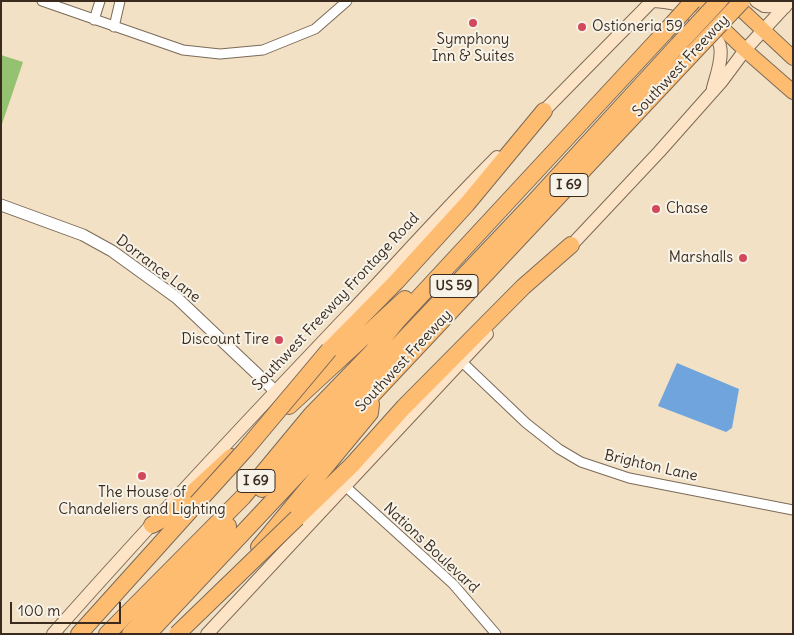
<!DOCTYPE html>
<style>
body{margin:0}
#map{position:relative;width:794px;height:635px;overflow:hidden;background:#f2e1c5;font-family:Delius,sans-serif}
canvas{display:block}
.frame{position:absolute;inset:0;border:2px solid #3b2a1e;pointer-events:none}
.scale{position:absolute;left:10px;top:602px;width:111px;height:22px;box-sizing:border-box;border:2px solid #3b2a1e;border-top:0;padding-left:6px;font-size:15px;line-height:18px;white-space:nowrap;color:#3b2a1e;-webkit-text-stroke:4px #f7f3e8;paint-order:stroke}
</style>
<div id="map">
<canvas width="794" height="635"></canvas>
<div class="frame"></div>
<div class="scale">100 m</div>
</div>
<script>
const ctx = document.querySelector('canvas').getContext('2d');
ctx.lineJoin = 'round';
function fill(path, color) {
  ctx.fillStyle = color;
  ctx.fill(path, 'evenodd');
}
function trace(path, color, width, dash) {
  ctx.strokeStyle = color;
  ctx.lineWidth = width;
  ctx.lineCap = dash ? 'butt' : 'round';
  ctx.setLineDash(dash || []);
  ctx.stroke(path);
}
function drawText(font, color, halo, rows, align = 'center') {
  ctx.font = font + ' Delius,sans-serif';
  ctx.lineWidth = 4;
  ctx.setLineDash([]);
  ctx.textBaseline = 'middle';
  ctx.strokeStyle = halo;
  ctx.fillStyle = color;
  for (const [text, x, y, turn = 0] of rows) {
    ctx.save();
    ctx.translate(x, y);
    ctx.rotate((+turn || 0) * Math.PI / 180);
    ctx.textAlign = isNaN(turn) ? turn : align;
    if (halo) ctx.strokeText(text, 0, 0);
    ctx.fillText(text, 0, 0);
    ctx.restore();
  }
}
fill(new Path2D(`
 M1,55L23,62L1,127Z`), '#94c271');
fill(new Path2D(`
 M677,363L739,389L732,428L726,432L658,406Z`), '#6fa4dc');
const minor = new Path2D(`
 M42,1L183,50L220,54L263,50L315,29L347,1
 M94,20L100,1
 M114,27L120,1
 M461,361L526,423L559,449L581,462L629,478L793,510
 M345,486L453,584L496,634`);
const tertiary = new Path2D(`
 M1,205L83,235L112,251L177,298L275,391`);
const secondary = new Path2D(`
 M655,1C665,2 674,2 682,7C690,12 719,38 720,46C723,59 716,76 713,88
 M756,1L764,6L785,7
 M538,117L652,1
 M566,251L659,152L722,81L745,50L790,1
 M53,634C149,525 249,419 349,314C398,262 446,208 497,157
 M207,634L487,334`);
const primary = new Path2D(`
 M694,1L745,50L793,92
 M732,1L793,58`);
const motorway = new Path2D(`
 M329,350L396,282L467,204L544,111
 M289,406L405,299
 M262,489L534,202L678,45
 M297,518L352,465L404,407L523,287L571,245
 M152,525L165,518L231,457
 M259,547L370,413L371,404
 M79,634L197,503
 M107,634L243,497L311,415L373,351L398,320L665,32
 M130,634L227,532L228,526
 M148,634L691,55`);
trace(minor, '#7b6a58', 11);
trace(tertiary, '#7b6a58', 13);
trace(secondary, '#7b6a58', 14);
trace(primary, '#7b6a58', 16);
trace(motorway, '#7b6a58', 18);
trace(minor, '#fff', 9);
trace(tertiary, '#fff', 11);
trace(secondary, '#fee4c6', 12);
trace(primary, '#fdbc70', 14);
trace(motorway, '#fdbc70', 16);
const motorwayBridge = new Path2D(`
 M665,32L693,1
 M678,45L719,1
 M691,55L742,1
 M197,503L245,450L329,350
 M177,634L297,518`);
trace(motorwayBridge, '#7b6a58', 18, []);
trace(motorwayBridge, '#fdbc70', 16);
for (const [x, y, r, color] of [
 [473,23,5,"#d1495b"],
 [582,27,5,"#d1495b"],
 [656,209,5,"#d1495b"],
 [743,258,5,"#d1495b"],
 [279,340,5,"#d1495b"],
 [142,476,5,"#d1495b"]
]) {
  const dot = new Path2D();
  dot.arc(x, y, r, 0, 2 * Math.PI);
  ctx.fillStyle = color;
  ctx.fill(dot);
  trace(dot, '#f7f3e8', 2);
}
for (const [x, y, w] of [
 [569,185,38],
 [454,286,48],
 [256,481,38]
]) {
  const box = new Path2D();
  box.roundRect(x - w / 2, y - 11.5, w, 23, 4);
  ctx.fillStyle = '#f7f3e8';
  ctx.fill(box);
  trace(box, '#3b2a1e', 1);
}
drawText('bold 14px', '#3b2a1e', null, [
 ["I 69",569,185],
 ["US 59",454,286],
 ["I 69",256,481]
]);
drawText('15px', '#3b2a1e', '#f7f3e8', [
 ["Ostioneria 59",592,27],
 ["Symphony",473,40,"center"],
 ["Inn & Suites",473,57,"center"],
 ["Chase",666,209],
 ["Marshalls",733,258,"right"],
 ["Discount Tire",269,340,"right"],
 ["The House of",142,493,"center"],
 ["Chandeliers and Lighting",142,510,"center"]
], 'left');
drawText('15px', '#3b2a1e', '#f7f3e8', [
 ["Southwest Freeway",681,66,-47],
 ["Dorrance Lane",158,269,37],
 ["Southwest Freeway Frontage Road",336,302,-47],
 ["Southwest Freeway",404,361,-47],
 ["Brighton Lane",651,466,13],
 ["Nations Boulevard",431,548,43]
]);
</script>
